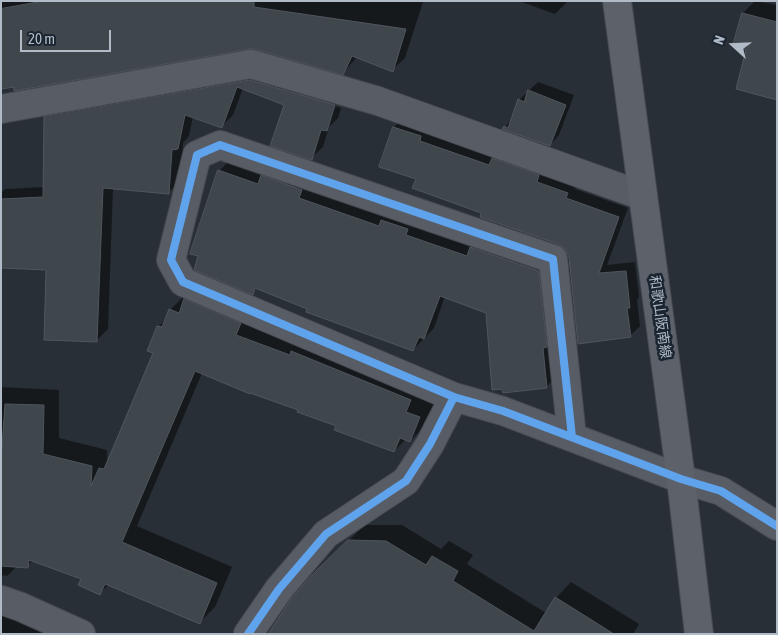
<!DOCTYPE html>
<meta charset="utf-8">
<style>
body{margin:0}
#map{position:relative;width:778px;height:635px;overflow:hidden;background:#282f36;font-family:"Asap Condensed",sans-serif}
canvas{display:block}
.frame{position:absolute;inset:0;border:2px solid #b1bbc8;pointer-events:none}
.north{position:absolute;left:708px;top:20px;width:50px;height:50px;-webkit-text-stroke:4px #1b2531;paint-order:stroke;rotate:290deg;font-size:14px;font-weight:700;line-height:20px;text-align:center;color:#b1bbc8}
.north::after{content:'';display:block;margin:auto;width:18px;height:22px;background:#b1bbc8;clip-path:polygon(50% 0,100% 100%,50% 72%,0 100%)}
.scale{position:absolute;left:20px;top:30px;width:91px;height:22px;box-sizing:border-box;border:2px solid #b1bbc8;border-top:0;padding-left:6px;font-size:15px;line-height:18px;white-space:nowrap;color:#b1bbc8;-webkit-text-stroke:4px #1b2531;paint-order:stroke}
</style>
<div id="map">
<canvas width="778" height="635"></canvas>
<div class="frame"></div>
<div class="north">N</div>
<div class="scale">20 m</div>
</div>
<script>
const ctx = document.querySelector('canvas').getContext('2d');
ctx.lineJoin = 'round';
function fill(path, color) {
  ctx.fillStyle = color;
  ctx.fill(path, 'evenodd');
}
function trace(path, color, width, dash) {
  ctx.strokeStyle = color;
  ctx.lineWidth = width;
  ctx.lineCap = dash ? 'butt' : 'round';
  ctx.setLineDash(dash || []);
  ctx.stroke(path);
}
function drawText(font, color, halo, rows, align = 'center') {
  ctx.font = font + ' "Asap Condensed","Noto Sans JP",sans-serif';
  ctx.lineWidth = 5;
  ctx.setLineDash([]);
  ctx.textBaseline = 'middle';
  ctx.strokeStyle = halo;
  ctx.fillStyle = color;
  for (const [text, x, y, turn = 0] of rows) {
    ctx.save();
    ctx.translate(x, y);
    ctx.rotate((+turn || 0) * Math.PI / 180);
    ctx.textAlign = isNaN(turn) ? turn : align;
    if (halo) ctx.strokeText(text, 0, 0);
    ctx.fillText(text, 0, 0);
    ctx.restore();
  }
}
fill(new Path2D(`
 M1,1H422L423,2L405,58L392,70L357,57L343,73L256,48L1,88Z
 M519,1H568L555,14Z
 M755,1L777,5V98L748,49L734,46L743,13Z
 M262,69L346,93L338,118L329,127L323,147L311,158L285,104L243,88L233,115L221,127L193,116L189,136L183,143L180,181L168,193L113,188L108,329L96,341L48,269L1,267V193L5,189L44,187L45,118L57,106ZM294,92L342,105L341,108L294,94Z
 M538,82L574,95L559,135L550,145L504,128L512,119L519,100Z
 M403,118L577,183L575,189L628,208L607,265L635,262L639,297L637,300L640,326L630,336L570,257L566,248L559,243L483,212L417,178L394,127Z
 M228,162L548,261L556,377L546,387L488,312L445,296L434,328L413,350L257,288L252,293L219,171Z
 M186,294L435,401L426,425L410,441L406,439L394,451L300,409L202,373L137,526L232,567L215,607L199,623L109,584L100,593L82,578L33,560L27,567L17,566L7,576L4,575L1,578V593V387L59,390V438L107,450V462L110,458L155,353L158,327L167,318L170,310Z
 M365,525H402L441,549L449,541L473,555L467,564L546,613L556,598L571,582L639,624L633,634H269L327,561Z
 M1,613L80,634H1Z`), '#0007');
const building = new Path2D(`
 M44,1H254V7L406,29L393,72L352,56L343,75L255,49H249L14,91V87L1,89V9Z
 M742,13L777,22V100L736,89L746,50L733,46Z
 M250,80L335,105L327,131L321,130L312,160L270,146L284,105L237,87L222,128L185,115L178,149L172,150L169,194L103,188L97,342L44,340L46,270L1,268V199L43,197L44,117Z
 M528,90L566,105L550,146L502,129L504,126L508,128L518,99L524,102Z
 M393,127L421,136L420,141L489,165L492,158L539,175L537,182L568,193L566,198L619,217L599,273L626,271L630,308H627L631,337L578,344L569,257L565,249L558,244L480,217L481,213L412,188L416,179L379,167Z
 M218,170L258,184L261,175L302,190L299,198L379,226L381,220L408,229L406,235L467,256L470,247L539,271L547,347L543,348L547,388L503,393L502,389L492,390L486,313L440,296L424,339L419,337L413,351L306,312L307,309L255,288L253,295L194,270L198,256L190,254Z
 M184,299L241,323L236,335L290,355L291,351L411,400L406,412L420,417L410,442L400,438L394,452L334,430L336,426L297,412L298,410L250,393V394L195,371L122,542L217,583L200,624L105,584L100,595L78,585L81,579L29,560L28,568L1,566V462L5,404L44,405L43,454L92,466L91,486L99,468L104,469L153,353L147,351L157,326L162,327L169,309L179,313Z
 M348,540L386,541L426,565L432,556L458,571L453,581L534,631L555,597L614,634H268L291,599L310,577Z`);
fill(building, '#3f464c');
trace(building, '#50565e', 1);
const street = new Path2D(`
 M1,109L251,64L378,101L643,196
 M454,397L183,282L171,260L197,155L220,145L553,259L572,437
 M1,600L21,607L81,634
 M248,634L279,589L326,534L406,481L430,444L454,397L503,411L681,479L721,491L777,526`);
const secondary = new Path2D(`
 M617,1L681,479L699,634`);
trace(street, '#464b51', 30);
trace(secondary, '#464b51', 30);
trace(street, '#585d65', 28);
trace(secondary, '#5c616a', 28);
trace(new Path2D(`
 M454,397L183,282L171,260L197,155L220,145L553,259L572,437
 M248,634L279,589L326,534L406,481L430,444L454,397L503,411L681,479L721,491L777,526`), '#60a3ed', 8);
drawText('14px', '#b1bbc8', '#1b2531', [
 ["和歌山阪南線",660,317,82]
]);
</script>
